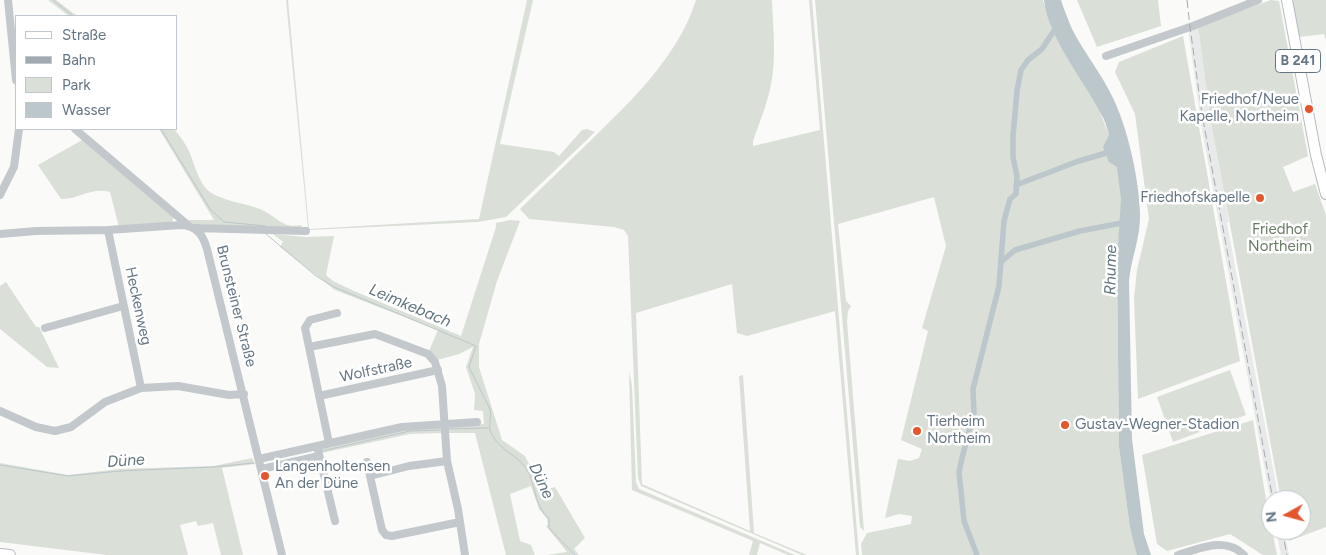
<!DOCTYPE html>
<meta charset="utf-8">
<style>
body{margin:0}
#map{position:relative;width:1326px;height:555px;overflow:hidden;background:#fafaf8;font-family:Figtree,sans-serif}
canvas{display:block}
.legend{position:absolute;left:15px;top:15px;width:162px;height:115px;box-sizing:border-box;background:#fff;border:1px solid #c1c8cd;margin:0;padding:6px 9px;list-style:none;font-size:15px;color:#657683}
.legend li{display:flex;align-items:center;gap:10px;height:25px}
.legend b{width:25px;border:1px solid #c1c8cd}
.north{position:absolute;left:1261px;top:490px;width:50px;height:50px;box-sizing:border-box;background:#fff;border:1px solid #c1c8cd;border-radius:50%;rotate:263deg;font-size:14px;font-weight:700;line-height:20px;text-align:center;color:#657683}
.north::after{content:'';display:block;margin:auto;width:18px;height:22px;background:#e4572e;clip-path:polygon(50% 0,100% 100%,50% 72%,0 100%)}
</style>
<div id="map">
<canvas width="1326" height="555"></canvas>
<ul class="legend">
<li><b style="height:6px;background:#fff"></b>Straße</li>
<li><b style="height:6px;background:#a2aab0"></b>Bahn</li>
<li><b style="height:14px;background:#dadfd7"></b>Park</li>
<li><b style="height:14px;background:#bbc7cb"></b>Wasser</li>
</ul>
<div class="north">N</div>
</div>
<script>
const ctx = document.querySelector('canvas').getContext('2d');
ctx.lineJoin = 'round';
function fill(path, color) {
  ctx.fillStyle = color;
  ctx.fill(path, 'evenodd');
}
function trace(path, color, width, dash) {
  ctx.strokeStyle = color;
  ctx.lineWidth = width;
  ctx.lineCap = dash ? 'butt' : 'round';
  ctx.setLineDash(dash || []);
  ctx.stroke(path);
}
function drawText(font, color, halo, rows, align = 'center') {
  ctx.font = font + ' Figtree,sans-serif';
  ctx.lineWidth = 5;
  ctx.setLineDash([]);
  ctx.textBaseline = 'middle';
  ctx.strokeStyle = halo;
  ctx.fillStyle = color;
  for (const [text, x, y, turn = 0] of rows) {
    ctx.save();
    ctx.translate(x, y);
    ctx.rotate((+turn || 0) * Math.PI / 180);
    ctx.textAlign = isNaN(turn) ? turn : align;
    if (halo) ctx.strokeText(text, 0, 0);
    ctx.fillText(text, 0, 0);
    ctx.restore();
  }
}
fill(new Path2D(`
 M1198,26L1211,120L1229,222L1227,223L1279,500H1271V503L1202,130L1188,29Z
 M1276,530H1284L1289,555H1281Z`), '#e8e9e9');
fill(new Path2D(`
 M48,0H56L77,16H69Z
 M286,0H288L309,229L479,219L527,0H533L500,144L554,152L559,156L582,130L587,129L595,132L506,217L478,222L309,230L308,228Z
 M696,0H772C773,29 777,61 770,89C766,107 759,124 753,141V146L820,130L809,0H812L859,555H856L835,311L747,336L737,333L732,284L636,313L642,484L750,531L739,376L743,375L754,533L807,555H802L641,486L638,478L628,236L624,230L614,227L529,219L520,209C542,188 564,166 586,145C628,104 678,58 696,0Z
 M815,0H1043L1051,26L1092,92L1113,145L1123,182L1117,260L1119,447L1130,528L1137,555H862L861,544L867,533L911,524L912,516L899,514L885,518L898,459L910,461L919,458L922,449L901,440L928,331L922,328L946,246L934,197L838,224L846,301L851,306L848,311L847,322L864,531L860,527Z
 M1077,0H1158L1161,26L1097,47Z
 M1271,0L1279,1L1308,156L1283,167L1293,192L1315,184L1326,215V527L1289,541L1287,530H1301V500H1281L1211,122L1198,26Z
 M1291,0H1326V40L1324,34L1299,37Z
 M1183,36L1240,361L1138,399L1134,298L1137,270L1149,219L1135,114L1115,72L1119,62Z
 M159,129H174C180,136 185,143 189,151C194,163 197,176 204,186C213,200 245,203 260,209C270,213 277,221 287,225C291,226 297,226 302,225L299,230L193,224L189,222V220H214Z
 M84,139L174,215L172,223L119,227L110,192C91,187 78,200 61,199L38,165Z
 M510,220L520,221L497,281L479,344V367L502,440L525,456L533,472L540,492L555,487L585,538L574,549L579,555H546L567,552L546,526L548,525L547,519L539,509L531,486L510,494L520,541L531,545L535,555H506L475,433H447L448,426L484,424L483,411L474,410L475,394L466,367L473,347L459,354L437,360L434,355L429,351L438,330L335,290L280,247L283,242L273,234L306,237L334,236L326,275L333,281L354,291L461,336L496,227V223Z
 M6,282L36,327H39L59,368L47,367L0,329V286Z
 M1230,370L1246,415L1173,442L1157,397Z
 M629,371L632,386L636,482L639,489L795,555H788L760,543L757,555H749L753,541L632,490Z
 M1253,420L1271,530H1272L1277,555H1263L1230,534L1167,551L1157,544L1142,455Z
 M407,428H441L442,433L410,434L322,453L321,447Z
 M252,458L255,464L222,468L243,555H221L213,523L198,526L196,521L180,525L188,555H107L0,542V463L68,475L119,469L214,466Z`), '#dadfd7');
fill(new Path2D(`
 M1044,0H1061C1064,10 1068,19 1072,29C1084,53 1102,74 1113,98C1128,129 1139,179 1140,213C1141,237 1131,258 1129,281L1132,439L1144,534L1151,555H1137L1136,552L1130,528L1119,447L1117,260L1121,199L1117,167L1109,162L1103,147L1109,135C1107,128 1105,120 1101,114C1084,80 1048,38 1044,0Z`), '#bbc7cb');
trace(new Path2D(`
 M53,0L73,16
 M161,129L210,209L224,222L266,226V227
 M266,234L316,276L334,287L476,346L469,367L490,409C492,418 487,426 492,435C501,452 521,456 529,473C535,487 536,509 549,518V528L575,555
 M447,429L488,428
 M322,451L410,431L440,430
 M0,465L68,476L120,471L213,467L254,463`), '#bbc7cb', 1);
trace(new Path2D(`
 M1016,185L1076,162L1106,153
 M1001,262L1015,250L1080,231L1127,222
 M977,555L964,521L959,472L962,458L974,413L973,389L999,286L1004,221L1010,199L1016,194L1017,176L1013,157V136L1017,91L1021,70L1028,60L1042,49L1057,26`), '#bbc7cb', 5.5);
const major = new Path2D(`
 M1287,0L1316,155L1326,194
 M0,554L10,555`);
trace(major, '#b5babe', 12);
trace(new Path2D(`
 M8,0L16,80
 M1106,56L1193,26L1258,0
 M75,129L189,226
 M0,195L14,167L19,129
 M194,228L306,231
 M108,230L141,388
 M0,234L36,231L108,230L181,225C197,226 203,235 207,249L282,555
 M45,328L123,306
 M309,347L375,334L428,354L435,362L442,386L447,461L458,509L465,555
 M319,396L438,370
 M0,411L36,427L55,431L71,427L105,402L141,388L178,386L229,395L244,394
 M329,443L305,328L310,320L337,313
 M317,446L335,521
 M259,459L402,427L477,422
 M447,461L409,466L370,476L382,530L386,535L392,536L460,522
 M367,462L370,476
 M262,469L319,456
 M1178,555C1199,549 1225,536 1244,555`), '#c3c8cc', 8);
trace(major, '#fff', 10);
trace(new Path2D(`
 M1187,0L1190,27L1202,114L1273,500
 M1282,530L1287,555`), '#a2aab0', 1, [8, 4]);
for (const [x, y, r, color] of [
 [1309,109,5,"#e4572e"],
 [1260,198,5,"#e4572e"],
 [1065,425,5,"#e4572e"],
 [917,431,5,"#e4572e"],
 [265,476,5,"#e4572e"]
]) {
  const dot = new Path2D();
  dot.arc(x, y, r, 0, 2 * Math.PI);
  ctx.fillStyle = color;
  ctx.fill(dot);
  trace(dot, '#fff', 2);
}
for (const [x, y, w] of [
 [1298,61,45]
]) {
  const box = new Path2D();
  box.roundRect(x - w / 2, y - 11.5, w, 23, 4);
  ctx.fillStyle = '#fff';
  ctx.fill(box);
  trace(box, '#657683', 1);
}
drawText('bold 14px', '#657683', null, [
 ["B 241",1298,61]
]);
drawText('15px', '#657683', '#fff', [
 ["Friedhof/Neue",1299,100,"right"],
 ["Kapelle, Northeim",1299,117,"right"],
 ["Friedhofskapelle",1250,198,"right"],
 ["Tierheim",927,422],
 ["Northeim",927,439],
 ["Gustav-Wegner-Stadion",1075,425],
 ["Langenholtensen",275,467],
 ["An der Düne",275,484]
], 'left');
drawText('15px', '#687a64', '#fff', [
 ["Friedhof",1280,230],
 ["Northeim",1280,247]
]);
drawText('15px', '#657683', '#fff', [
 ["Heckenweg",138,306,78],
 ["Brunsteiner Straße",236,306,76],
 ["Wolfstraße",376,370,-12]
]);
drawText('italic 16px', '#60757c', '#fff', [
 ["Rhume",1111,270,-89],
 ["Leimkebach",410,306,23],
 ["Düne",126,461,-4],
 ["Düne",541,481,65]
]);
</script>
